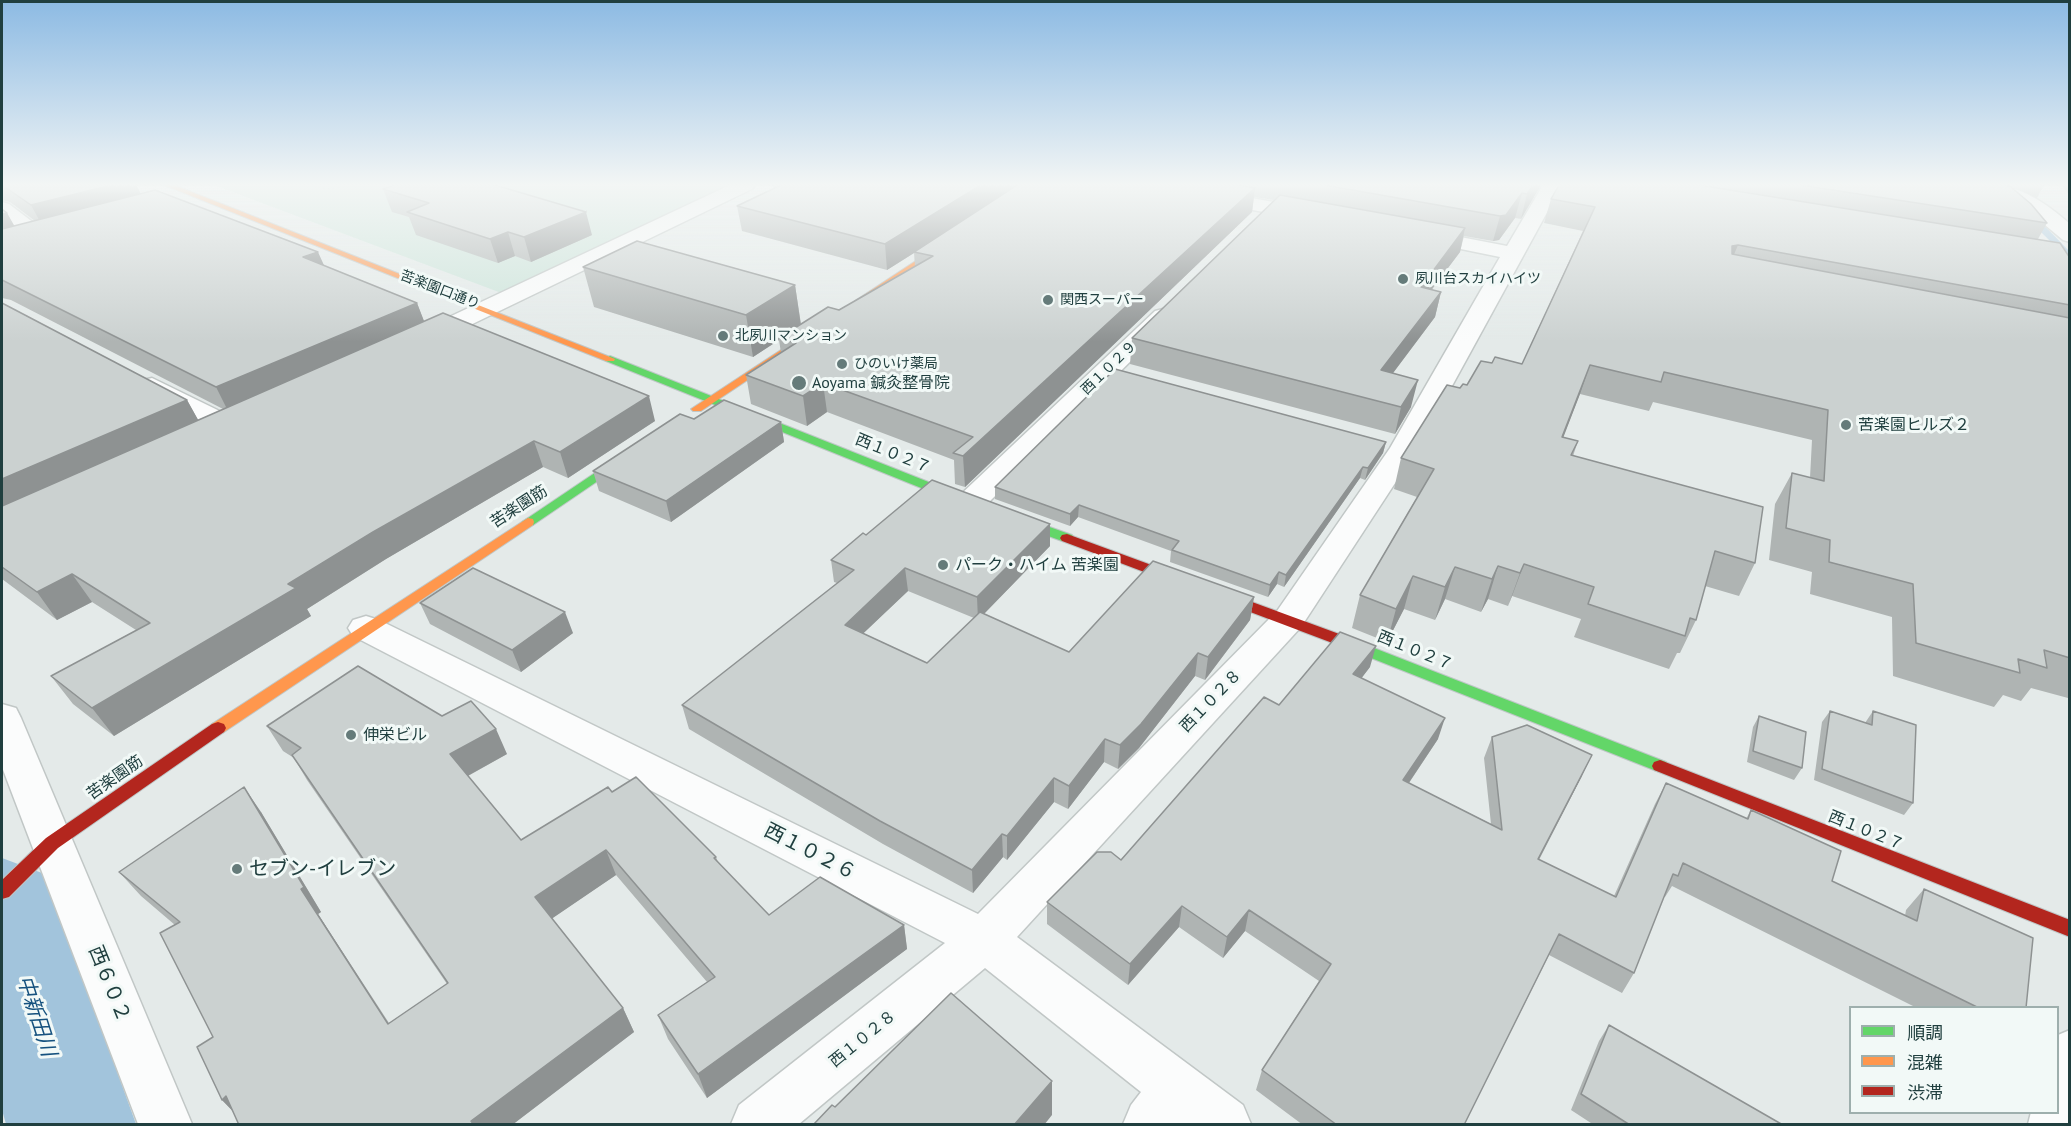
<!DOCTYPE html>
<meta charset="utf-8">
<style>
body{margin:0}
#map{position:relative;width:2071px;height:1126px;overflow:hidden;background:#e4eae9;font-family:"PT Sans","Noto Sans JP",sans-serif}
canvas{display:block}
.frame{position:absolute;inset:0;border:3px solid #203f3f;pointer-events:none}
.legend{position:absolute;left:1849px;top:1006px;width:210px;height:108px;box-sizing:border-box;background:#f2f9f7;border:2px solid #9eafad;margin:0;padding:8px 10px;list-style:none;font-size:18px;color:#203f3f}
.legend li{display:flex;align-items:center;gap:12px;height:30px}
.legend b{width:30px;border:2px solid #9eafad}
</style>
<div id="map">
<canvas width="2071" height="1126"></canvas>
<div class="frame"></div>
<ul class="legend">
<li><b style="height:8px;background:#63d668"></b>順調</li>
<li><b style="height:8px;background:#ff974d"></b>混雑</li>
<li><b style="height:8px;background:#b3261e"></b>渋滞</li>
</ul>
</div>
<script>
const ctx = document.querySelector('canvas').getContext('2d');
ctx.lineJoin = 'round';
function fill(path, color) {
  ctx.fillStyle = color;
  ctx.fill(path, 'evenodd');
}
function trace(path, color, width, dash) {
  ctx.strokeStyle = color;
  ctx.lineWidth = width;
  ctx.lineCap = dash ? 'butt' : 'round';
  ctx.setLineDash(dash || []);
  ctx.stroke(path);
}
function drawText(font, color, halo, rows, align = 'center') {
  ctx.font = font + ' "PT Sans","Noto Sans JP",sans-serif';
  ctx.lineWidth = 6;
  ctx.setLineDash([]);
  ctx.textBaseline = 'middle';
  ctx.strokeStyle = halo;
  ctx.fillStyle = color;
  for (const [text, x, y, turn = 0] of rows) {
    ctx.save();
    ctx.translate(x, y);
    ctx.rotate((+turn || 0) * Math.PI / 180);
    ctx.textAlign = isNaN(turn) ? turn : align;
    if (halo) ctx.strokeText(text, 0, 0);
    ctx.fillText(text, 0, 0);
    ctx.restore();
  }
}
fill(new Path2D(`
 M214,185H732L504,294Z`), '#cce4da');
fill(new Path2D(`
 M2029,216H2035L2070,252V261L2029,220Z`), '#a2c4dc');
fill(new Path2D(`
 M2,858L42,873L58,907L136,1124H6L2,1110Z`), '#a2c4dc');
const street = new Path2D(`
 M730,185H755L752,189L431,344L422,346L413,344L410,339L413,334Z
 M1140,185H1180L1312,209L1319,211L1322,215L1319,219L1312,221L1150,191Z
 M1543,185H1562L1418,448L1301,627L1017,937L1243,1105L1251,1124H1123L1131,1105L1141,1092L985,968L799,1124H731L739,1105L945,943L353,636L348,628L353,620L366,616L379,620L978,914L1277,611L1390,448L1500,257L1412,239L1408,235L1412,231L1419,229L1507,246Z
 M1980,185C2016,182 2044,201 2070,224V242L2063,240L2026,209L1983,189Z
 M2,202L9,204L47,233L51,237L47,241H33L2,217Z
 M1163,309L1171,311L1175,316L1171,321L981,510L970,512L959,510L955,503L959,496L1155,311Z
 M152,378L238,420L242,426L238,432L228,434L218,432L143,392L139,386L143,380Z
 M2,704L16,708L21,718L192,1124H138L2,767Z
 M2070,1030V1124H2028L2031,1112H2058V1035Z`);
const fast = new Path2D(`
 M610,356L974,500L1072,535L1074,538L1072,541H1062L966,506L606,361L605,359Z
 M632,448L638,452L636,455L533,525H523L522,522Z
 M1356,641L1666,762L1668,766L1666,770L1660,772L1654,770L1351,650L1349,646L1351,642Z`);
const slow = new Path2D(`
 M164,185H174L615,359L614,361H606Z
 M952,237L955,238V242L863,303L855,301Z
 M784,348L788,349V353L701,411H693L691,409Z
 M528,518L533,519L534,522L533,525L224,732L218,734L212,732L210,728L212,724Z`);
const jam = new Path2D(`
 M1067,534L1361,642L1363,646L1361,650H1351L1062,541L1060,538L1062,535Z
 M218,722L224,724L226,728L224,732L58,848L9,897L2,899V880L46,838L212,724Z
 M1660,760L2070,920V937L1654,770L1652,766L1654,762Z`);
trace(street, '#c1c7c6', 3);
trace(fast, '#bfc7c7', 2);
trace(slow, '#bfc7c7', 2);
trace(jam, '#bfc7c7', 2);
trace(new Path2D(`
 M313,185L327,189L356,185
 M528,195L543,201
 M576,210L587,211`), '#c1cac9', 2, [2, 3]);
fill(street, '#fbfcfc');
fill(fast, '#63d668');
fill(slow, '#ff974d');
fill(jam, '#b3261e');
fill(new Path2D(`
 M2,185H136L141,194L417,303L424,322L655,421L568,478L543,467L386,559L307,609L311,616L114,736L73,704L51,676L136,630L92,602L57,620L2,579V303L187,400L198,420L223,409L11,300L2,298V209L7,213L14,226L35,221L10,202L2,200Z
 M772,185H1541L1521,219L1515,218L1499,240L1493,241L1464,236L1460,252L1431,290L1441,292L1435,317L1393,373L1411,407L1395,434L1130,364L1132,338L1274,200L1254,197L1252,212L965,487L955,484L954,460L827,412L807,426L751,404L746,375L781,353L779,340L753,357L594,307L583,267L795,285L801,324L839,310L915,267L914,253L887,270L742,231L737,206L774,188Z
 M1559,185H2005L2047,223L2038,239L2070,258V696L2068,698L2031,688L2021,701L2003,695L1994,707L1893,676L1892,617L1810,594L1812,572L1769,560L1775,504L1792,473L1810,478L1812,440L1653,402L1649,411L1580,394L1563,437L1578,441L1573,456L1755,563L1739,596L1705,586L1696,620L1680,653H1677L1669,669L1574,637L1581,619L1512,596L1508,606L1488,599L1481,612L1445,599L1435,620L1404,609L1387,642L1352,628L1360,595L1417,497L1394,489L1401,458L1460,388L1467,385L1492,363L1522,364L1583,231L1544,223L1551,199Z
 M2008,185H2044L2037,198Z
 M2062,185H2070V197Z
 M383,189L592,235L531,262L515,256L498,263L416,235L409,217L392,212Z
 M694,419L781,422L784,442L671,522L599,491L593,471Z
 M1386,442L1383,453L1365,480L1360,478L1284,587L1277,584L1268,597L1170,562L1171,551L1078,517L1070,526L995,499V487Z
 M1050,524V546L984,614L1069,652L1254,597L1250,620L1205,680L1195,676L1139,748L1118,769L1104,762L1068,809L1054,802L1007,860L1003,857L973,893L883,844L689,729L682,705L837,583L834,582L831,560L866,535ZM908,591L974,618L927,663L863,633Z
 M420,603L573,633L521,672L430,624Z
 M1370,667L1361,678L1438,739L1409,783L1491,824L1484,758L1492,737L1582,776L1539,860L1614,896L1655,804L1666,783L1746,819L1751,810L1832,881L1905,916L1906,910L1924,889L2026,1008H1917L1672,886L1665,897H1664L1634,973L1622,993L1549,955L1464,1125H1303L1256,1090L1262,1070L1319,981L1245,931L1223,958L1179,927L1128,985L1047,924V902L1121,860L1279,705Z
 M1830,711L1865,723L1873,711L1913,803L1904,815L1814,780L1822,722Z
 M442,716L507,754L468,776L521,840L612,792L716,857L718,862L769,915L904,925L907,949L707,1098L668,1039L658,1015L707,982L616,875L552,918L623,1008L634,1032L512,1125H239L234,1112L222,1100L213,1037L175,925L141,896L119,872L261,812L321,912L318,914L389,1023L447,984L307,780L294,758L283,751L267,726Z
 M1759,716L1802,768L1794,780L1747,762L1753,727Z
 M1609,1025L1783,1125H1594L1571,1110L1599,1041Z`), '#afb4b3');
fill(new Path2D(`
 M112,185H136L144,200L43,227L31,205Z
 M981,185H1019L914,252V253L887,270L885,244Z
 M1533,185H1541L1521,219L1527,194Z
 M1255,188L1252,212L965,487L963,456Z
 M1522,193L1515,218L1499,240L1493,241L1500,216Z
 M586,212L592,235L531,262L524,237Z
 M7,213L19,234L2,239V214Z
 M1465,228L1460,252L1415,312L1421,287Z
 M508,232L515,256L498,263L490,239Z
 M1738,245L1727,271L1732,246Z
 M318,252L328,274L303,257Z
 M795,285L801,326L779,338V340L753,357L746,315Z
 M1441,292L1435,317L1375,397L1381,370Z
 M417,303L426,326L229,413L216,387Z
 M1590,365L1580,394L1552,467L1562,437Z
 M1418,380L1411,407L1395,434L1401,407Z
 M823,383L827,412L807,426L803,396Z
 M649,396L655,421L568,478L560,452Z
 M187,400L201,425L2,514V479Z
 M781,422L784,442L671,522L666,501Z
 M534,441L543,467L386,559L307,609L311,616L114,736L92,708L288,584L373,532Z
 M1386,442L1383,453L1365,480L1368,468Z
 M1363,467L1360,478L1284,587L1286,575Z
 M1079,505L1078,517L1070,526V514Z
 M1050,524V546L978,620L977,597Z
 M1524,564L1512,596L1508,606L1520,573Z
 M1498,566L1488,599L1481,612L1492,579Z
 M1455,567L1445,599L1435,620L1445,587Z
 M905,568L908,591L848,648L845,625Z
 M1279,572L1277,584L1268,597L1270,585Z
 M72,574L92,602L57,620L37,592Z
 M1413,576L1404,609L1387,642L1396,609Z
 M1254,597L1250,620L1205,680L1208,657Z
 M565,612L573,633L521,672L512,650Z
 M1376,646L1370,667L1348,696L1353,674Z
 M1198,653L1195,676L1139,748L1118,769L1120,745Z
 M1445,718L1438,739L1396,802L1403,780Z
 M496,729L507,754L462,779L450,754Z
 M1105,739L1104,762L1068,809L1069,786Z
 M1592,755L1582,776L1528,880L1538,859Z
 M1054,778V802L1007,860V836Z
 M244,787L261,812L321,912L318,914L404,1048L388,1024L301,889Z
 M1002,834L1003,857L973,893L972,870Z
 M606,850L616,875L547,922L535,897Z
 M1182,906L1179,927L1128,985L1130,964Z
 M1249,910L1245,931L1223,958L1227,937Z
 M904,925L907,949L707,1098L698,1074Z
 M623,1008L634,1032L512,1125H474L471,1121Z
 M1052,1081V1115L1044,1125H1014Z
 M226,1096L244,1123L222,1100Z`), '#8e9292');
const building = new Path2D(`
 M2,185H112L31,205Z
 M395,185H495L586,212L524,237L508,232L490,239L407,212L429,203L383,189Z
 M781,185H780H981L885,244L737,206Z
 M1017,185H1237L1255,188L963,456L953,453L973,437L823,383L803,396L746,375L796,343L779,338L828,307L839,310L933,256L914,252Z
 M1324,185H1533L1527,194L1522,193L1506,215L1500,216Z
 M1559,185H1699L2060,243L2070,258V305L1738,245L1732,246V254L2070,318V658L2044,650L2047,668L2018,659L2020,673L1916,643L1913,584L1829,562L1830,540L1786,528L1792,473L1824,481L1828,410L1664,372L1661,382L1590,365L1562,437L1578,441L1571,455L1763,507L1755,563L1715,551L1696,620L1690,618L1685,636L1588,604L1594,587L1524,564L1520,573L1498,566L1492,579L1455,567L1445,587L1413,576L1396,609L1360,595L1434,469L1401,458L1447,385L1460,388L1463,384L1467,385L1481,361L1492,363L1495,357L1522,364L1595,207L1551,199Z
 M1800,185H2005L2011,187L2031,204L2047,223Z
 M155,190L318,252L303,257L417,303L216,387L2,280V229Z
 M1280,195L1465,228L1421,287L1441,292L1381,370L1418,380L1401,407L1132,338Z
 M2,209L7,213L2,214Z
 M637,241L795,285L746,315L583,267Z
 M2,303L187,400L2,479Z
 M443,313L649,396L560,452L534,441L373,532L288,584L296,588L92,708L51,676L150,623L72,574L37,592L2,567V506Z
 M1115,369L1386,442L1368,468L1363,467L1286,575L1279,572L1270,585L1172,550L1179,541L1079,505L1070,514L995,487Z
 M724,400L781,422L666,501L593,471L680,414L694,419Z
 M932,480L1050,524L977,597L905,568L845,625L927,663L980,612L1069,652L1153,561L1254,597L1208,657L1198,653L1141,724L1120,745L1105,739L1069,786L1054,778L1007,836L1002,834L972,870L880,821L682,705L854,570L831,560L863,533L866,535Z
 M473,568L565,612L512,650L420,603Z
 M1340,632L1376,646L1353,674L1445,718L1403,780L1502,830L1492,737L1527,725L1592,755L1538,859L1616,897L1666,783L1748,819L1751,810L1841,851L1832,881L1917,921L1924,889L2033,938L2026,1008H1979L1683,863L1678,876L1673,874L1634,973L1559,934L1464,1125H1337L1262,1070L1331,964L1249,910L1227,937L1182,906L1130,964L1047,902L1097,852H1111L1121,860L1264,697L1279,705Z
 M358,666L442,716L471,701L496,729L450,754L521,840L608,787L612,792L636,777L716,857L714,858L769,915L820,877L904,925L698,1074L658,1015L715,977L606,850L535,897L623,1008L471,1121L474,1125H239L226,1096L222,1100L197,1047L213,1037L160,933L180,922L119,872L244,787L304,887L301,889L388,1024L448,983L292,755L301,748L267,726Z
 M1830,711L1872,725L1873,711L1916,725L1913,803L1822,769Z
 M1759,716L1806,732L1802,768L1753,751Z
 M951,993L1052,1081L1014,1125H813L832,1105L835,1107Z
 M1609,1025L1783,1125H1630L1581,1094Z`);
fill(building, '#cbd1d0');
trace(building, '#8e9292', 1.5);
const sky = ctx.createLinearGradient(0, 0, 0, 342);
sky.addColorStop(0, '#8cbae3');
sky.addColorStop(0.54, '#f3f6f5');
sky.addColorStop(1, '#f3f6f500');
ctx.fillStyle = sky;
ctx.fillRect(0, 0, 2071, 342);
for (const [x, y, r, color] of [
 [1403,279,6,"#657b7a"],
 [1048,300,6,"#657b7a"],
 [723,336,6,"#657b7a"],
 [842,364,6,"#657b7a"],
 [799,383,8,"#657b7a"],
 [1846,425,6,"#657b7a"],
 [943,565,6,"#657b7a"],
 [351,735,6,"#657b7a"],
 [237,869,6,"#657b7a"]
]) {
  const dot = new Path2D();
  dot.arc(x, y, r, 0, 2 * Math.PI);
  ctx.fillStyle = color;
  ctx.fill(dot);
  trace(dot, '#f2f9f7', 2);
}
drawText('14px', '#203f3f', '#f2f9f7', [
 ["夙川台スカイハイツ",1415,279],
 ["関西スーパー",1060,300],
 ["北夙川マンション",735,336],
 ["ひのいけ薬局",854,364]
], 'left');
drawText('14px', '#203f3f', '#f2f9f7', [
 ["苦楽園口通り",440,290,21],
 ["西１０２９",1109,368,-44]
]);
drawText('16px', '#203f3f', '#f2f9f7', [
 ["Aoyama 鍼灸整骨院",812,383],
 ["苦楽園ヒルズ２",1858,425],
 ["パーク・ハイム 苦楽園",955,565],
 ["伸栄ビル",363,735]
], 'left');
drawText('16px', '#203f3f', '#f2f9f7', [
 ["西１０２７",893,454,22],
 ["苦楽園筋",519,507,-33],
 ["西１０２７",1415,651,22],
 ["西１０２８",1211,701,-46],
 ["苦楽園筋",115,778,-35],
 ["西１０２７",1866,831,22],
 ["西１０２８",863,1039,-39]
]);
drawText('20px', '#203f3f', '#f2f9f7', [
 ["西１０２６",810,852,27],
 ["西６０２",109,984,68]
]);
drawText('20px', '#203f3f', '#f2f9f7', [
 ["セブン-イレブン",249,869]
], 'left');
drawText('italic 21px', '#16527f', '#f2f9f7', [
 ["中新田川",36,1016,72]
]);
</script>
